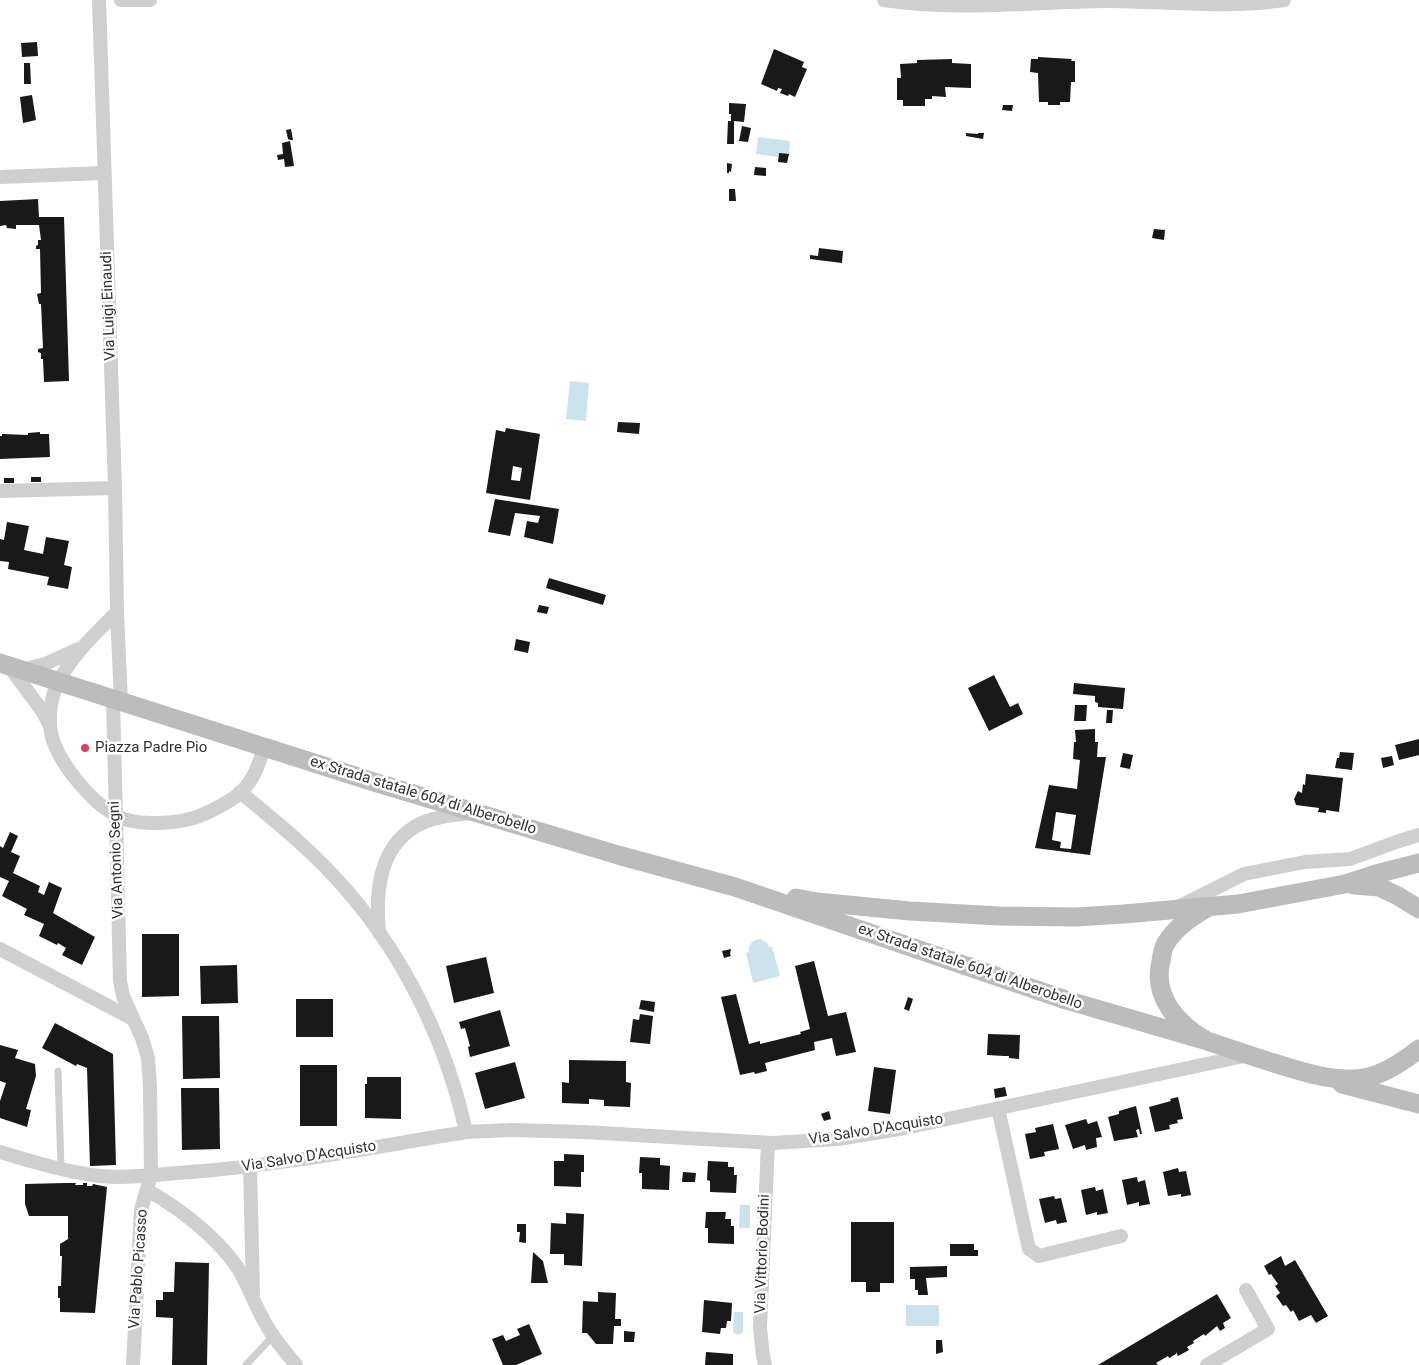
<!DOCTYPE html>
<style>
body{margin:0}
canvas{display:block;background:#fff}
</style>
<canvas width="1419" height="1365"></canvas>
<script>
const ctx = document.querySelector('canvas').getContext('2d');
ctx.lineJoin = 'round';
function fill(path, color) {
  ctx.fillStyle = color;
  ctx.fill(path, 'evenodd');
}
function trace(path, color, width, dash) {
  ctx.strokeStyle = color;
  ctx.lineWidth = width;
  ctx.lineCap = dash ? 'butt' : 'round';
  ctx.setLineDash(dash || []);
  ctx.stroke(path);
}
function drawText(font, color, halo, rows, align = 'center') {
  ctx.font = font + ' Roboto,sans-serif';
  ctx.lineWidth = 5;
  ctx.setLineDash([]);
  ctx.textBaseline = 'middle';
  ctx.strokeStyle = halo;
  ctx.fillStyle = color;
  for (const [text, x, y, turn = 0] of rows) {
    ctx.save();
    ctx.translate(x, y);
    ctx.rotate((+turn || 0) * Math.PI / 180);
    ctx.textAlign = isNaN(turn) ? turn : align;
    if (halo) ctx.strokeText(text, 0, 0);
    ctx.fillText(text, 0, 0);
    ctx.restore();
  }
}
fill(new Path2D(`
 M758,137L790,141L789,154L779,153L778,157L756,154Z
 M570,381L589,383L586,421L566,419Z
 M760,939L767,943L769,947H772L780,976L753,983L746,953L749,952C748,944 752,940 760,939Z
 M740,1205H750V1228H739Z
 M906,1305H939V1326H906Z
 M734,1312H743V1332L738,1335L733,1332Z`), '#cce3eb');
fill(new Path2D(`
 M37,42L38,56L22,57L21,43Z
 M774,49L804,62L802,67L807,69L795,97L789,94L788,96L780,93L782,89L778,88L777,91L761,84Z
 M1038,57L1072,59L1071,61H1075V82H1071L1070,102H1060V105H1048V102H1039L1038,73L1030,72L1031,59H1038Z
 M952,59V63L971,64V88L945,87L946,97L932,96V99H925V106H903V100H897V78H901L900,64L917,63V60Z
 M24,63H30L31,84H24Z
 M32,95L36,120L23,123L20,97Z
 M729,103L746,104L744,122L734,121V144H727L728,121H731V114H729Z
 M1003,105H1013L1012,111L1002,110Z
 M742,126L751,128L748,142L739,141Z
 M291,129L293,140H290L288,139L286,130Z
 M966,133L978,134V133H984L983,139L966,136Z
 M290,141L294,166L285,167L284,159L278,160L277,155L283,154L282,143Z
 M779,153L789,154L787,163L778,162Z
 M727,163L732,164L731,172L729,171V173H727Z
 M755,167L766,168V176L754,175Z
 M729,189H735L736,201H729Z
 M38,199L39,217H64L69,381L44,382L43,359H41V353L38,352V349L43,348L41,304H39L37,294L41,293L40,249H36V246L38,245V240H41L39,225H16V229L7,228L6,225L0,226V201Z
 M1154,229L1165,230L1164,240L1152,238Z
 M819,248L843,251L842,263L810,259V255L818,256Z
 M618,422L640,423L639,434L617,432Z
 M506,428L540,434L530,500L486,493L496,430L505,432ZM513,466L522,468L520,481L511,480Z
 M40,432V434H49L50,457L0,459V436H2V434L28,435V433Z
 M31,477H41V482H31Z
 M4,478H14V483H4Z
 M495,499L559,509L553,544L524,537L527,521L538,523L540,516L515,513L510,536L488,532Z
 M7,522L29,526L24,550L43,554L46,537L69,541L64,565L72,567L68,589L47,585L49,577L8,569L9,562L0,561V539L4,540Z
 M549,578L606,595L603,605L546,588Z
 M539,605L549,607L547,614L537,612Z
 M516,639L530,642L528,653L514,650Z
 M994,675L1010,707L1018,703L1023,714L989,731L968,688Z
 M1074,683L1125,688L1123,709L1098,707V703L1095,702V696L1073,694Z
 M1075,705H1087L1086,721H1074Z
 M1107,710H1113L1112,723H1106Z
 M1095,729V742H1098L1097,757H1106L1090,855L1035,848L1049,785L1077,789L1080,760L1073,759L1074,742H1076L1075,730ZM1056,812L1076,815L1071,849L1060,848L1061,842L1052,840Z
 M1419,739V755L1399,760L1395,745Z
 M1340,752L1354,753L1352,770L1335,768L1337,758H1339Z
 M1123,753L1133,755L1130,769L1120,767Z
 M1392,756L1394,765L1383,768L1381,758Z
 M1306,774L1343,778L1339,812L1326,810V813L1318,812L1319,808L1296,805L1294,799L1298,791L1302,793L1303,784L1305,785Z
 M10,832L18,836L11,852L20,856L13,873L40,886L38,892L44,895L49,882L62,888L53,913L95,937L82,965L62,955L66,948L58,943L57,945L39,936L44,924L24,915L27,909L2,896L9,881L0,877V846L3,848Z
 M142,934H179V996L142,997Z
 M731,949L730,954L731,956L724,958L722,951Z
 M486,957L494,993L454,1003L446,966Z
 M814,961L828,1016L846,1012L856,1052L836,1056L832,1038L814,1042L815,1050L765,1063L767,1071L755,1074L754,1072L740,1075L721,997L736,994L749,1044L760,1041V1044L801,1034L800,1032L810,1029L795,966Z
 M237,965L238,1003L201,1004L200,966Z
 M908,997L913,999L909,1011L904,1009Z
 M296,999H333V1037H296Z
 M641,1000L655,1002L654,1012L639,1009Z
 M500,1010L510,1046L470,1057L468,1047L470,1046L465,1028L461,1029L459,1022Z
 M640,1014L653,1016L650,1044L630,1042L633,1019L639,1020Z
 M182,1016H219L220,1078L183,1079Z
 M55,1023L113,1054L116,1165L90,1166L87,1068L77,1064L76,1066L42,1048Z
 M988,1034L1020,1035L1019,1059L1009,1058V1056H1004L1005,1053L1004,1056L987,1055Z
 M0,1045L18,1050L15,1058L35,1064L36,1076L26,1109L31,1110L27,1127L0,1118V1101L6,1083L0,1081Z
 M569,1060L626,1061V1082L631,1083L630,1107L604,1106V1100L589,1099V1104L562,1103V1082L569,1083Z
 M515,1062L525,1098L485,1109L475,1073Z
 M300,1065H337V1126H300Z
 M874,1067L896,1070L890,1114L868,1111Z
 M367,1077H401V1119L365,1118V1084H367Z
 M1005,1087L1007,1096L995,1098L994,1089Z
 M181,1088H219L220,1149L182,1150Z
 M1178,1097L1183,1119L1177,1120L1178,1123L1169,1125L1170,1129L1155,1132L1149,1107L1171,1101L1170,1099Z
 M1136,1106L1142,1134H1140L1139,1129L1136,1130L1138,1137L1114,1141L1108,1117L1119,1114V1111Z
 M829,1111L831,1119L824,1121L821,1114Z
 M1086,1119L1088,1124L1097,1121L1102,1137L1096,1138L1097,1147L1086,1150L1085,1145L1073,1149L1065,1125Z
 M1053,1124L1059,1149L1044,1152L1045,1156L1030,1159L1025,1134L1036,1132L1035,1128Z
 M564,1154L584,1155V1172H581V1187L554,1186V1161H564Z
 M640,1157L660,1158V1165L670,1166L669,1190L642,1189V1173H639Z
 M708,1161L728,1162V1167H734V1175H737L736,1193L710,1192V1181L707,1180Z
 M1178,1168L1179,1172L1186,1171L1191,1195L1181,1197V1194L1168,1196L1163,1172Z
 M683,1172L696,1173L695,1182H682Z
 M1137,1177L1138,1182L1145,1180L1150,1204L1139,1206V1202L1127,1205L1122,1180Z
 M65,1183H76L75,1185H83V1183H87V1186H92L93,1184L107,1187L95,1313L60,1312V1298H58V1286H61L62,1256H60V1244L68,1239V1216H29L25,1204V1184Z
 M1095,1187L1096,1191L1103,1189L1108,1213L1097,1215V1212L1086,1215L1081,1190Z
 M1054,1196L1055,1199L1061,1198L1067,1222L1057,1224L1056,1220L1045,1223L1039,1199Z
 M706,1212H726L725,1219H731V1226H734V1244L708,1243V1228H705Z
 M566,1213L584,1214L582,1266L564,1265V1254H550L551,1223L566,1224Z
 M851,1222H894V1283H880V1292H866V1282H851Z
 M517,1224H526V1243L519,1242L520,1232H517Z
 M950,1244H974V1250H978V1256H950Z
 M533,1252L543,1261L548,1283H531Z
 M1281,1256L1285,1266L1295,1260L1328,1316L1316,1323L1311,1315L1299,1321L1293,1310L1291,1312L1286,1305L1283,1306L1276,1296L1280,1293L1275,1286L1278,1284L1271,1274L1269,1275L1264,1266Z
 M175,1262L209,1263L207,1365H172L173,1318L156,1317V1300H163V1292H174Z
 M947,1266V1277L926,1278L928,1295H918V1290H915V1279H910V1267Z
 M598,1292L616,1293L615,1319H621V1326H614L613,1344H596L587,1333H582L583,1301L598,1302Z
 M1217,1294L1231,1318L1223,1323L1225,1328L1220,1331L1217,1326L1205,1336L1204,1334L1193,1341L1194,1343L1187,1347L1189,1350L1178,1356L1176,1352V1354L1169,1358L1168,1356L1156,1363L1158,1365H1098Z
 M704,1300L732,1303L731,1321H727L726,1328H721L720,1334L702,1332Z
 M529,1324L542,1354L516,1365H503L492,1339L503,1335L506,1341L520,1335L517,1329Z
 M624,1331L635,1332L634,1342H624Z
 M936,1340H942L943,1352L936,1354Z
 M706,1352L733,1354V1365H705Z`), '#191919');
trace(new Path2D(`
 M58,1071L61,1169
 M246,1365L273,1336`), '#cfcfcf', 7);
trace(new Path2D(`
 M99,0L115,488L117,612
 M121,0H150
 M884,0C957,11 1031,2 1105,1C1164,1 1226,9 1284,0
 M0,177L104,173
 M0,491L115,488
 M9,666L43,712L50,726
 M22,670L45,664L78,649
 M113,699L120,981L123,996L142,1038L148,1058L150,1087L151,1175L141,1210L133,1365
 M121,702L117,612C96,633 73,654 59,681C51,695 48,717 51,733C57,761 90,801 115,815C134,826 169,824 190,819C203,816 230,802 240,793C254,780 259,764 264,747
 M240,792C278,823 317,855 349,893C407,961 447,1045 466,1132
 M1180,906L1244,874L1305,862L1350,859L1399,841L1419,835
 M379,933C375,890 379,842 424,822C439,816 454,815 470,813
 M0,949L133,1019
 M998,1108L1029,1249L1039,1256L1121,1236
 M0,1152C33,1162 66,1172 100,1176C130,1179 161,1174 191,1172C283,1165 374,1147 466,1132L511,1130L583,1132L773,1143L838,1139L905,1128L1249,1055
 M250,1167L253,1293
 M147,1190C179,1208 216,1236 237,1267C247,1282 252,1299 261,1315C270,1334 283,1349 296,1365
 M765,1365L763,1356L760,1328L768,1143
 M1207,1365L1268,1329L1246,1290`), '#cfcfcf', 14);
trace(new Path2D(`
 M0,663L377,783L618,855L735,887L1066,1000L1207,1041
 M1354,885L1379,887L1398,896L1419,909
 M796,898L817,902L910,911L999,916L1076,917L1124,914L1238,904L1345,884L1376,874L1419,863
 M1207,908C1191,917 1176,927 1166,943C1163,947 1162,955 1161,961C1152,997 1178,1025 1207,1041C1225,1047 1243,1053 1261,1059C1294,1069 1335,1085 1369,1077C1388,1072 1405,1060 1419,1049
 M1342,1084L1419,1104`), '#bcbcbc', 19);
for (const [x, y, r, color] of [
 [85,748,5,"#e03e5d"]
]) {
  const dot = new Path2D();
  dot.arc(x, y, r, 0, 2 * Math.PI);
  ctx.fillStyle = color;
  ctx.fill(dot);
  trace(dot, '#fff', 2);
}
drawText('15px', '#323232', '#fff', [
 ["Via Luigi Einaudi",109,306,-92],
 ["ex Strada statale 604 di Alberobello",423,796,17],
 ["Via Antonio Segni",117,860,-92],
 ["ex Strada statale 604 di Alberobello",970,967,19],
 ["Via Salvo D'Acquisto",876,1130,-9],
 ["Via Salvo D'Acquisto",309,1157,-9],
 ["Via Vittorio Bodini",763,1254,-88],
 ["Via Pablo Picasso",139,1269,-86]
]);
drawText('15px', '#323232', '#fff', [
 ["Piazza Padre Pio",95,748]
], 'left');
</script>
